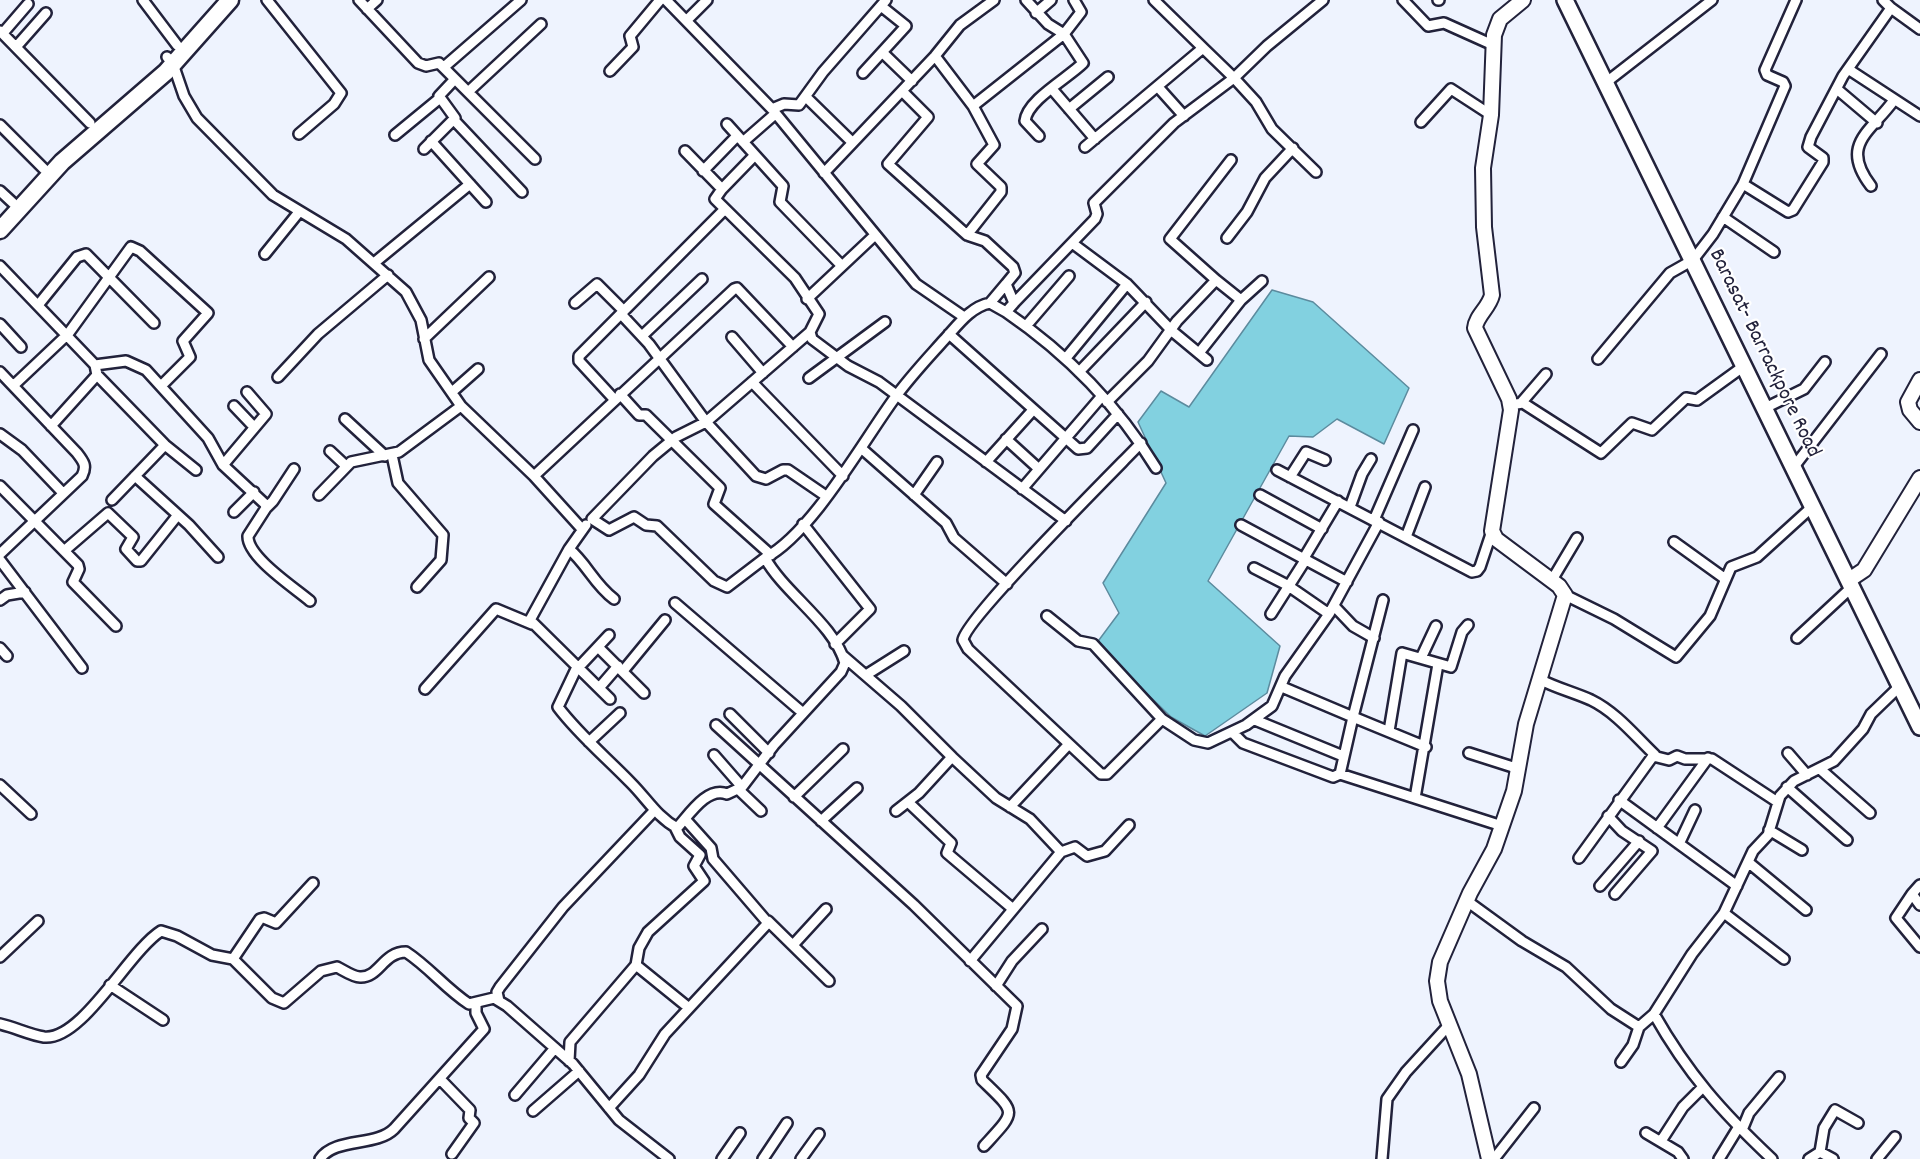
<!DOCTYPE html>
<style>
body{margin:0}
canvas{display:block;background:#eef3fe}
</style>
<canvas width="1920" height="1159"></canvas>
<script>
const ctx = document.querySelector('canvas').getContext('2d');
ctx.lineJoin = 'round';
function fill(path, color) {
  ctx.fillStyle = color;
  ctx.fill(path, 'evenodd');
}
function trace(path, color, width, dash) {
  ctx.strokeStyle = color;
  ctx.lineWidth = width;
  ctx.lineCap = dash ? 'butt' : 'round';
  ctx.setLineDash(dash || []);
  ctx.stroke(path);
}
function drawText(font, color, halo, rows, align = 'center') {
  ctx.font = font + ' Dekko,sans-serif';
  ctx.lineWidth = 4.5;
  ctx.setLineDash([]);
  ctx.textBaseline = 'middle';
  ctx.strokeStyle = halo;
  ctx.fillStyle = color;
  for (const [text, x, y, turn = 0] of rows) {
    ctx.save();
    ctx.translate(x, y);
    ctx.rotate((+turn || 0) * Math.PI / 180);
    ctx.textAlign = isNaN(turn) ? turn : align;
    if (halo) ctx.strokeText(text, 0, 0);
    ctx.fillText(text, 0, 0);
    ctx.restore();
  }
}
const water = new Path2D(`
 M1272,290L1313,302L1409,388L1384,444L1337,419L1313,437L1289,436L1208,581L1280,646L1267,693L1205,736L1171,717L1096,644L1119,613L1103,583L1166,483L1138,422L1161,391L1189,407Z`);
fill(water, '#82d1e0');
trace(water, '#5c8b9e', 1.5);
const street = new Path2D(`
 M143,0L177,45
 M267,0L341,93L334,104L299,134
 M359,0L418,63L426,66L439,63L468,92L541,24
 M666,0L772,109L916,284L964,317
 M1403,0L1428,26L1444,23L1493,45
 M1438,0H1439
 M1891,8L1920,29
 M367,9L377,0
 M1036,13L1051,0
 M687,20L707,0
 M0,31L90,123
 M3,33L28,4
 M16,47L46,13
 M883,53L912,81
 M935,56L973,106L994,145L977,164L1001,187V192L967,235
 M167,57L173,64L184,96L197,118L273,195L346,239L406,292L421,320L429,360L461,406L534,476L582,529
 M444,67L521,0
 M1848,69L1920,116
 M610,71L633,47L630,36L660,0
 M863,73L906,26L881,6
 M1604,84L1712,0
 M1158,87L1184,116
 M1052,89L1095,139
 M1838,90L1877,123
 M468,92L535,159
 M806,97L852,142
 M973,106L1064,34L1048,24L1026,0
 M772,109L784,104L799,105L823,72L886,0
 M1069,109L1108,77
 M454,120L522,192
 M1421,122L1451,89L1491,115
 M727,124L783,186L780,202L842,266
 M0,125L44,169
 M395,135L440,98
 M1039,136L1025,121C1027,100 1068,78 1083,63L1064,34L1081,12L1074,0
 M431,141L486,202
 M743,142L775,114
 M1085,147L1203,48L1154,0
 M424,149L455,118L439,96L455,79
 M685,151L722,189L755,155
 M703,171L737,136
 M1316,172L1272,129L1256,102L1234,78L1267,46L1323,0
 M824,173L935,56L960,25L994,0
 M1743,184L1788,212L1793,210L1823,162V158L1808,147L1811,137L1843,76L1891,8L1883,0
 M1871,186C1839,144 1871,132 1894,100
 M722,189L715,199L795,278L819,314L810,332L812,339L848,366L879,382L1066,521
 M0,191L13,203
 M1723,217L1774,252
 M1227,238L1247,212L1265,178L1293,148
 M1072,243L1127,284L1172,331L1207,360
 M265,254L299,212
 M374,263L470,184
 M0,266L95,365L97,375L51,426
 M1216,280L1241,300L1262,281
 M807,299L874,236
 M575,303L597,284L624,311
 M990,303L1006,284
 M1014,303L1095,219L1097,214L1094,203L1174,123L1234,78L1203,48
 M39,304L77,257L86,254L154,323
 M1006,312C1066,353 1118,406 1156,468
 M621,314L649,344L706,422L756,476L766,479L783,470H788L826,496
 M0,324L21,347
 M1026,326L1069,276
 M949,334L1078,449L1087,448L1118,414
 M642,336L702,279
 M732,337L763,373
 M424,339L489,277
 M1199,353L1241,300
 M1066,358L1127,284
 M1598,359L1670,273L1693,260L1713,234L1743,184L1785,86L1783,82L1767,75L1765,70L1796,0
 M95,365L126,361L146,370L208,438L223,465L265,504L266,508L248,536C247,557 295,588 310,601
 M0,372L77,453C84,462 87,466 82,476L0,554
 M1079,372L1146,302
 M97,375L165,445L196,470
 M278,377L318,334L388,275
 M809,378L885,322
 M752,382L843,476
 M14,385L68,334L131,247L140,251L208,313L183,341L190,357L161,386
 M452,392L478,369
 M620,394L639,415H646L720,488L714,504L771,555
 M614,399L579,361V356L725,209
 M1107,402L1148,361L1177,321L1216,280L1170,239L1231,160
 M1521,403L1546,374
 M1510,405L1523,403L1601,453L1632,423L1652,430L1686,398L1697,400L1744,366
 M234,406L254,427
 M1765,408L1804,389L1825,362
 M345,419L385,456
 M0,434L22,450L63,493
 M1006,439L1039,469
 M861,448L946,523L954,538L1007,584
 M330,451L346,466
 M392,455L398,483L443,535L441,560L417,587
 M986,462L1033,410
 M223,465L266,414L247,392
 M1793,468L1881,354
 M1277,470L1472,572L1477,571L1480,567L1492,531
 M135,476L189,525L218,557
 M534,476L734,289L737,288L793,347
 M1290,477L1306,452L1325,460
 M0,486L78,565L79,569L73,582L116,626
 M1022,489L1102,396
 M319,495L351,462L399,452L461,406
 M914,495L937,462
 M1260,495L1322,529
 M112,500L165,445
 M1350,507L1362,474L1371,459
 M266,508L273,501L294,469
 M234,512L254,492
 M1374,520L1413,430
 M803,524L870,609L835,644
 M586,525L569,549C587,564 594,584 614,599
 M1241,525L1347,582
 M1406,537L1425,487
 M1674,542L1724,578
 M569,549L530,620L610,699
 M64,551L108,513L133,537L126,549L137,561H141L177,516
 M765,558L727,587L714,581L657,526L646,525L634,517L609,530L592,519L653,456L676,437L706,422L810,332
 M1304,558L1338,501
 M0,560L82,668
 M1254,568L1287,585L1329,614
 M1552,580L1577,538
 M1565,595L1614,619L1676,657L1710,616L1731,567L1757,557L1812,507
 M0,600L7,595L25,592
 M1383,600L1353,717L1426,747
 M675,603L803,713
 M1334,606L1353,626L1374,638
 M1271,614L1306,559
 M1047,616L1078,641L1093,644L1162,719L1107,774H1101L968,649L963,640C965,619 1116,469 1141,443
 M1797,638L1853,586
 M598,647L644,693
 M0,648L7,656
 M842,655L901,706L952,757L919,793L896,811
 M1421,658L1436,626
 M577,667L558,707C579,735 607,758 631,783C647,799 657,817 677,828C689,815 707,786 727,794L742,787L774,745L841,672L845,663C834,624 785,594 765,558C812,533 862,443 894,399C909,378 927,359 944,340C957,326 970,307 990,303L1006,312L1014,303L1006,284L1015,273L1013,267L985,241L967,235L888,164L928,117L902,91
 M578,668L609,635
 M623,671L665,620
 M866,675L904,651
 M1539,679C1556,688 1573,692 1591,700C1616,712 1636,737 1655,755
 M1282,687L1353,717L1340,774L1502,826
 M599,688L618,666
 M425,689L496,609L532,624
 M730,714L769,753
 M1162,719L1194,740L1208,743L1246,725L1272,706L1285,676L1329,614L1379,522
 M1255,720L1343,756
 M716,725L914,905L1017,1006L1012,1029L981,1075L982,1080C1017,1114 1017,1110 984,1146
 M1389,731L1402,653L1451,667L1462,632L1468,625
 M1232,732L1243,743L1333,777L1340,774
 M589,742L620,713
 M1469,753L1516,768
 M1788,753L1807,775
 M714,755L742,787
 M952,757L996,798L1030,819L1061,852L970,961
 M1820,769L1870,813
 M0,785L31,814
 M1787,787L1847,840
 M738,789L761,811
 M794,797L843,749
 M1415,798L1438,664
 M1619,800L1737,886
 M908,802L951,843L947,853L1013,909
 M1010,807L1069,744
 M1608,816L1622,831L1652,851L1615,894
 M821,821L857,788
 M1657,828L1708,758
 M1769,830L1802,850
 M1679,844L1695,810
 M1061,852L1075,847L1087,856L1105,851L1129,825
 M1579,858L1653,756L1669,760L1677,756L1685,759H1712L1776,801
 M1748,862L1806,910
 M1920,885L1912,894L1920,905
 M1600,886L1639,841
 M1912,894L1896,918L1920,947
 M1467,901L1522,941L1566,967L1611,1009L1639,1027L1633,1045L1621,1062
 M1724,913L1784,959
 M768,921L829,981
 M793,945L826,909
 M0,957L38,921
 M233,959L260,919L264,918L276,923L313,883
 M636,965L689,1008
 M110,985L163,1020
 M996,986L1012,961L1042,929
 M499,1001L497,992L500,987L563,907L654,811
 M1654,1014C1688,1074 1722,1112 1772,1159
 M0,1024C14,1027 30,1035 44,1037C82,1041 129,951 161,931L177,936L212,955L233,959L272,998L284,1003L321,971L337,967C343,970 353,977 360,977C379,978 383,952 406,952C429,967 446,989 469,1004L494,998L507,1006L573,1064L619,1120L669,1159
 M1639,1027L1654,1014L1692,954L1724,913L1753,851L1768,835L1780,796L1794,781L1834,761L1863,729L1871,714L1901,685
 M569,1061L570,1042L636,965L639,948L648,932L704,881L694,866L700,855L680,837L675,827
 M440,1079L470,1110L469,1118L474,1123L452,1154
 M515,1095L555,1048
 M609,1108L639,1075L665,1034L768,923L713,859L711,848L685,819
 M533,1111L579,1071
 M1742,1130L1749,1113L1779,1077
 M1646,1133L1678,1152L1683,1159
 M1661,1141L1683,1107L1702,1088
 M1820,1152L1824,1128L1835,1110L1858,1123
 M320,1159C335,1137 376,1147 394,1129L484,1029L476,1013V1004
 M722,1159L740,1133
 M763,1159L787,1123
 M801,1159L819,1134
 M1382,1159L1387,1099L1406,1072L1449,1025
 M1494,1159L1534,1108
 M1719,1159L1738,1128
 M1809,1159L1820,1152L1833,1159
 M1877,1159L1895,1137`);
const secondary = new Path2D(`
 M1920,380L1908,402L1910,410L1920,422
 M1849,580L1864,570L1920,478
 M1489,1159L1469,1074L1440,1001L1437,981L1440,962L1470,893L1494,849L1514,791L1526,724L1565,595L1559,586L1496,539L1492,531L1511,410L1509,399L1475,328C1476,316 1489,308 1492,295L1484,227L1483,168L1491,115L1494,35L1500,19L1523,0`);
const primary = new Path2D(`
 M1565,0L1920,727`);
const highway = new Path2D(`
 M0,230L62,162L166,72L230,0`);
trace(street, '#22223b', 14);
trace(secondary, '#22223b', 18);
trace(primary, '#22223b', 20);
trace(highway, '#22223b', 21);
trace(street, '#fff', 9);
trace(secondary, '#fff', 14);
trace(primary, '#fff', 15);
trace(highway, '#fff', 16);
drawText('22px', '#22223b', '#fff', [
 ["Barasat- Barrackpore Road",1763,354,64]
]);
</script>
